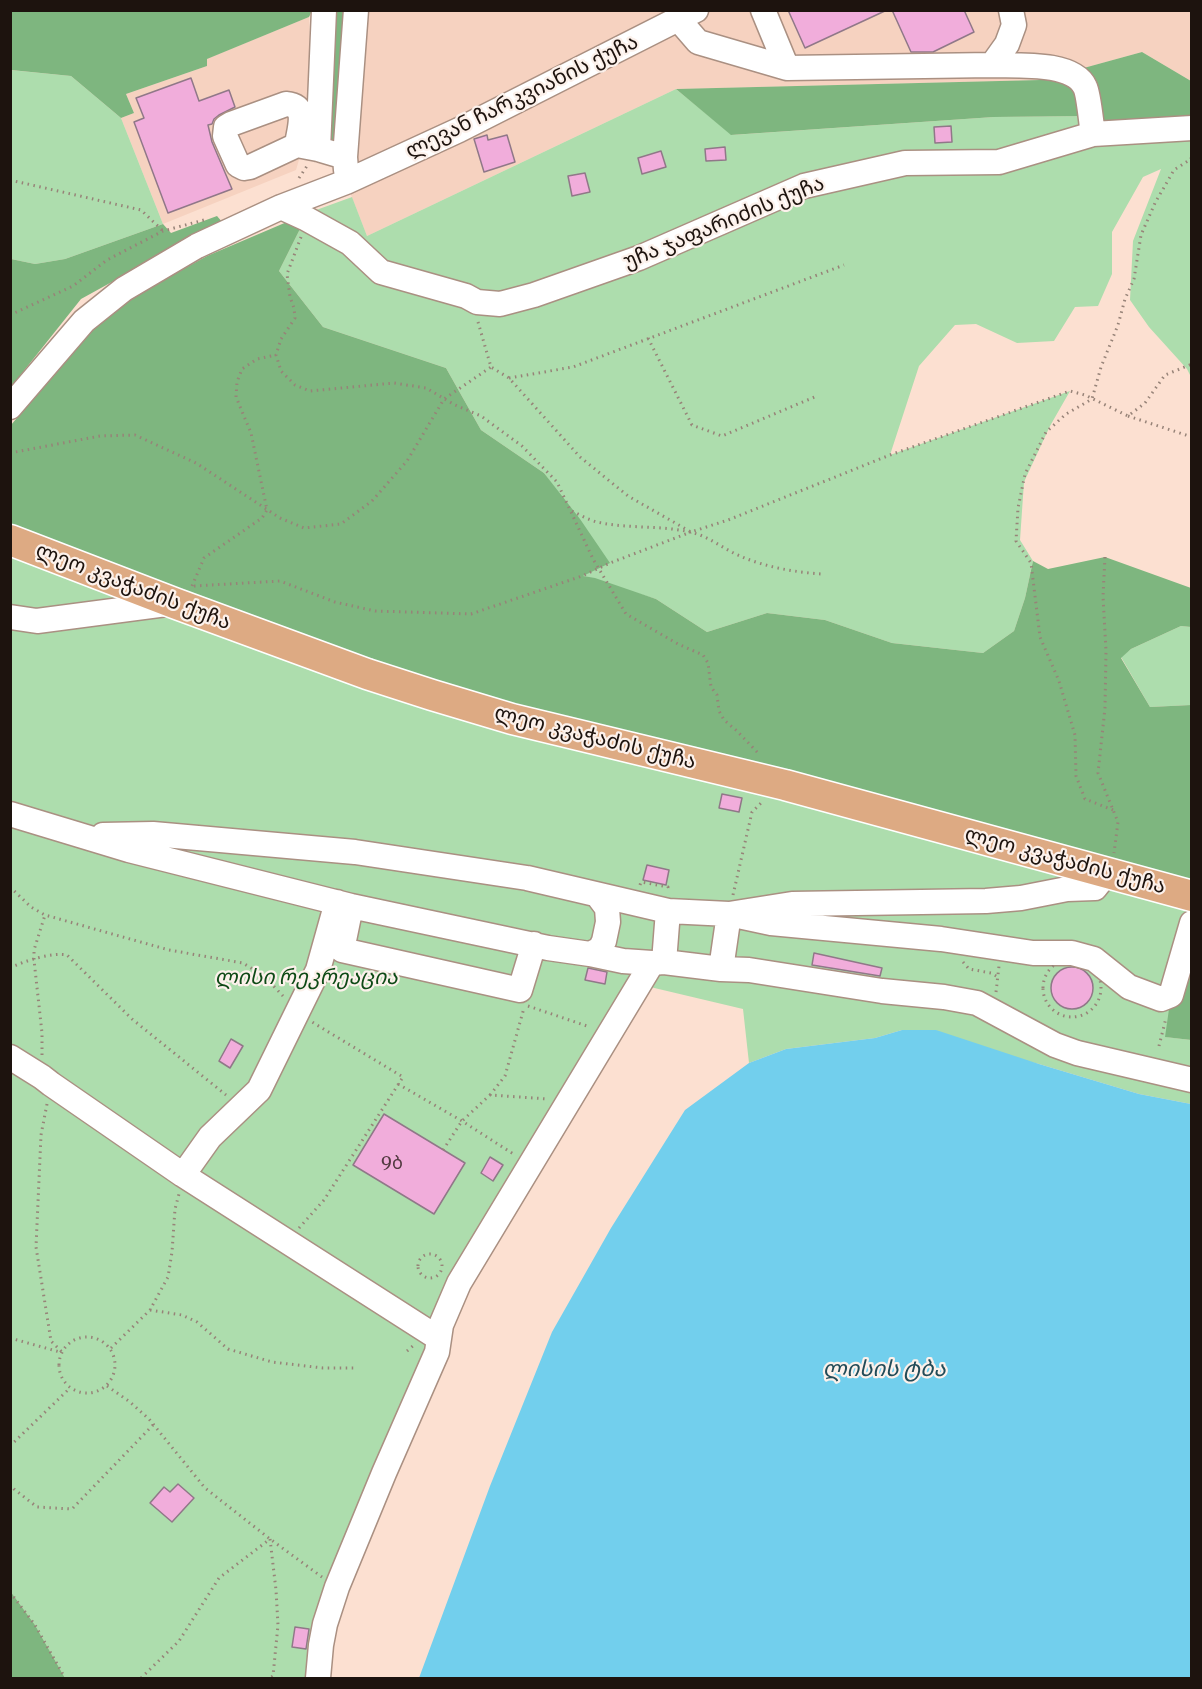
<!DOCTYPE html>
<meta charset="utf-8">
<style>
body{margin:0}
#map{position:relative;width:1202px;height:1689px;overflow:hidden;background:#fce0d1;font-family:Merriweather,serif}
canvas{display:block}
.frame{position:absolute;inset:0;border:12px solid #1d130e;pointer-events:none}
</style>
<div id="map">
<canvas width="1202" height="1689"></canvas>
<div class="frame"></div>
</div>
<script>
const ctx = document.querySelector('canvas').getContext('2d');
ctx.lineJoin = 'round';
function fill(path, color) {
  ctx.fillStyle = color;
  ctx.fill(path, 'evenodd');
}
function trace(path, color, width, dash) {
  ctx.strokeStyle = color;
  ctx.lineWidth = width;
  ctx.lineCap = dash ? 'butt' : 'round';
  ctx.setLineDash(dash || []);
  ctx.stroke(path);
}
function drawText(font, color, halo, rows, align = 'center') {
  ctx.font = font + ' Merriweather,"Noto Sans Georgian",serif';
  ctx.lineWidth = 4.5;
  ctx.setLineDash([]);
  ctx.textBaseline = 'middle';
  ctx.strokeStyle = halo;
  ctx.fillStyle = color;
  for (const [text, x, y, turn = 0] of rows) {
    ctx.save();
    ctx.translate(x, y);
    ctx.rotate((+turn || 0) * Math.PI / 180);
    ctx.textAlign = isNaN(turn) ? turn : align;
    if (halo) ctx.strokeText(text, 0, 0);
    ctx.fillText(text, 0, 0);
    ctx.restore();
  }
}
fill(new Path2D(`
 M345,10L1191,11V81L1142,52L1041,80L676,89L367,236L346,182Z
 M309,17L312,116L296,170L163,224L121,118L134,113L126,94L207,66L206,59Z`), '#f6d2c0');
fill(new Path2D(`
 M10,70L71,76L121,118L163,224L65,259L35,264L11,259Z
 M676,89L732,135L994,117L1090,116L1191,118V377L1187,369L1149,327L1130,300L1133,241L1161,169L1143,177L1112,232V274L1098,306L1075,307L1054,341L1017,343L976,324L955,325L919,366L890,455L1070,391L1050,426L1024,482L1020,540L1033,561L1025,598L1014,631L983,653L892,643L825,620L767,613L707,632L656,599L582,576L609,563L544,473L481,430L446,368L323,327L279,271L308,213L352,197L367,236Z
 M11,551L792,797L1191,907V923L1166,1037L1191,1040V1104L1139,1094L1039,1064L902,1030L875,1038L786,1049L749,1063L743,1009L646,986L469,1276L309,1678H65L35,1625L11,1592Z
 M1181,626L1191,627V705L1150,707L1121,657L1131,649Z`), '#adddad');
fill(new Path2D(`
 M10,11L11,10L312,11L309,17L207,59V66L126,94L134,113L121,118L71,76L11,70Z
 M329,11H345L339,147L318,149Z
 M1142,52L1191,81V119L1093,134L1089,116L994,117L731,135L676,89L1040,80Z
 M308,213L279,271L323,327L446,368L481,430L544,473L580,519L610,563L583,576L595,578L656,599L707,632L767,613L825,620L892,643L983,653L1014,631L1025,598L1033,561L1048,569L1105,557L1191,588V627L1181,626L1131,649L1121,658L1150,707L1191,705V880L551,716L413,678L11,531V425L91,330L129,299L207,256Z
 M217,216L223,223L179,245L81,299L11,387V259L35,264L65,259L163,224L171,233Z
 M1191,923V1040L1165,1037L1171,995Z
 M11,1592L35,1625L65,1678H11Z`), '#7eb67f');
fill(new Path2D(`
 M902,1030H936L1039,1064L1139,1094L1191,1104V1678H419L490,1486L552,1332L611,1228L685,1110L749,1063L786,1049L875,1038Z`), '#72cfed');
const building = new Path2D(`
 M788,10H887L805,48Z
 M892,10H964L974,32L933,52H911Z
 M191,78L199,101L229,90L235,107L219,115L214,119L212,124L208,125L212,142L232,189L168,213L134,122L144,118L136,98Z
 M951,126L952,142L935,143L934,127Z
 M487,135L488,140L507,135L515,162L484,172L474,139Z
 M725,147L726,160L706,161L705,149Z
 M661,151L666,167L642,174L638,158Z
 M585,173L590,192L572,196L568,176Z
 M722,794L742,798L739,812L719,808Z
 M647,865L669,870L666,885L643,880Z
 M814,953L882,968L880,976L812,965Z
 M1051 988a21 21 0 1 1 42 0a21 21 0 1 1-42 0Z
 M588,968L607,972L605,984L585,980Z
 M231,1039L243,1046L230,1068L219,1061Z
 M384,1114L465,1163L434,1214L353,1165Z
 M490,1157L503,1165L493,1181L481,1173Z
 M178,1484L194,1498L172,1522L150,1503L164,1487L170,1492Z
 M295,1627L309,1629L306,1649L292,1647Z`);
fill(building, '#f1addb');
trace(building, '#907888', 1.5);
const minor = new Path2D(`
 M763,10L787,68
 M679,20L698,42L787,68L992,65L1007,44L1014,25L1011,10
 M992,65C1016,66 1073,61 1085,87C1089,95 1091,123 1093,134
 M297,145C299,128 309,106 286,104L231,124L226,127L225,136L238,165L244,168L250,167L297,145L318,149L345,157
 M318,149L324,10
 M346,170L345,157L356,10
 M281,207L305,218L350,243L381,272L466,296L477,302L500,304L534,295L639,258L804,186L905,163L999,162L1093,134L1192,128
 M10,407L84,321L124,289L197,246L281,207L346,182L459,130L696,10
 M10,617L37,621L174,603
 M10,814L129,850L351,906L548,948L590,954L623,961L652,963L664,962L721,969L749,970L882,991L944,997L977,1003L1055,1045L1077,1053L1192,1080
 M103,835L153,834L355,852L527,878L668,911L729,914L792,904L986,901L1021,898L1067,889L1095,888L1107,873
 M350,911L342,950L520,990L534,944
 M590,954L600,949L604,941L608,922L607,908L598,896
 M664,962L668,911
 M721,969L729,914L771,923L941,939L1033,953H1072L1094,959L1129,987L1161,999L1171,995L1192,923
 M10,1057L42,1077L51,1084L183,1175L438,1338
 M183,1175L210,1137L259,1090L318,970L337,902
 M318,1678L321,1645L325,1624L337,1587L384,1473L437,1352L441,1325L459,1283L652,963`);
const major = new Path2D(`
 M10,540L174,603L367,674L432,695L512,719L785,785L1192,896`);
trace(minor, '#aa9082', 27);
trace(major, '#fff', 33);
trace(new Path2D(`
 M299,178L307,166
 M10,180L141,210L163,231
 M301,237L287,274L290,297L294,308L295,318L281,339L276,355L281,371L295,385L310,391L394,383L426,388L455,405L481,416L522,446L557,482L593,559L626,614L678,644L703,655L708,663L711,687L717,695L719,711L724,720L737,731L760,755
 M10,315L73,286L107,260L163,231L204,220
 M478,322L491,367L509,378L580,457L628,496L691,532L728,520L890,455L1070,391L1085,395L1128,416L1145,403L1165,375L1192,364
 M648,338L692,425L722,436L817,396
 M509,378L573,367L844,265
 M1128,416L1192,437
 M10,453L100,436L135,435L196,463L280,518L304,528L341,524L372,501L407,461L444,399L491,367
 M572,511C580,515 589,520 597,522C628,529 659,525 690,532C709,536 723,549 740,556C765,567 794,572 821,574
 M1105,557L1103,596L1106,651L1105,708L1098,773L1118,822L1114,853
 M192,586L204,558L262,518L267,510L251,433L236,397L237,382L242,369L257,359L276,355
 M194,586L280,581L335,602L375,611L471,614L582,576L610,563L691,532
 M1113,810L1085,799L1076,776L1075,735L1059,681L1040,637L1031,563L1016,541L1018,508L1025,474L1046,432L1066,414L1092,399L1101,367L1118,325L1125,299L1134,279L1141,235L1155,203L1174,170L1191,159L1192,153
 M640,885L641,882L668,887L667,892
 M10,887L31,907L45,915L169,950L243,963L265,977L283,996
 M733,895L752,812L761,803
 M1043 988a29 29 0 1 1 58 0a29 29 0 1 1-58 0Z
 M963,962L969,969L991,973L998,977
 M10,968C24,961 52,952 67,955L132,1019L226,1095
 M996,992L999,966
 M528,1006L590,1027
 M1159,1046L1166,1018
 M42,1055V1033L34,960V950L45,915
 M398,1084L462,1121L515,1155
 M490,1095L505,1076L524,1008
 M47,1104L41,1135L36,1247L51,1341L62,1352
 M443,1150L462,1121L490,1095L548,1099
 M299,1228L324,1200L403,1077L312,1022
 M418 1266a12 12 0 1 1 24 0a12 12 0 1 1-24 0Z
 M150,1310L182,1315L197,1322L228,1349L272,1362L323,1368H356
 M59 1365a28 28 0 1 1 56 0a28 28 0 1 1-56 0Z
 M10,1338L60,1352
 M111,1348L150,1310L168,1277L172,1252L175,1209L179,1194
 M407,1351L415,1344
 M107,1386L130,1402L149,1419L205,1488L270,1539L322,1577
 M10,1446L70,1388
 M10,1484L14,1489L37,1507L72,1509L153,1425
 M270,1539L276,1590L278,1625L273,1676L270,1678
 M10,1592L35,1625L65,1678
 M141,1678L179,1641L219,1578L270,1539`), '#978378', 3, [1.5, 4.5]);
trace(minor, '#fff', 24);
trace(major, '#ddaa83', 30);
drawText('18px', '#523a41', null, [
 ["9ბ",392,1164]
]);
drawText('21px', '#1d130e', '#fcf1eb', [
 ["ლევან ჩარკვიანის ქუჩა",522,97,-26],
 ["უჩა ჯაფარიძის ქუჩა",724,223,-22],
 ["ლეო კვაჭაძის ქუჩა",133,587,21],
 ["ლეო კვაჭაძის ქუჩა",595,738,14],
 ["ლეო კვაჭაძის ქუჩა",1065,861,15]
]);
drawText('italic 21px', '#0e4a16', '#fcf1eb', [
 ["ლისი რეკრეაცია",306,978]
]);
drawText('italic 22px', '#214b58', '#fcf1eb', [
 ["ლისის ტბა",884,1370]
]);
</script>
